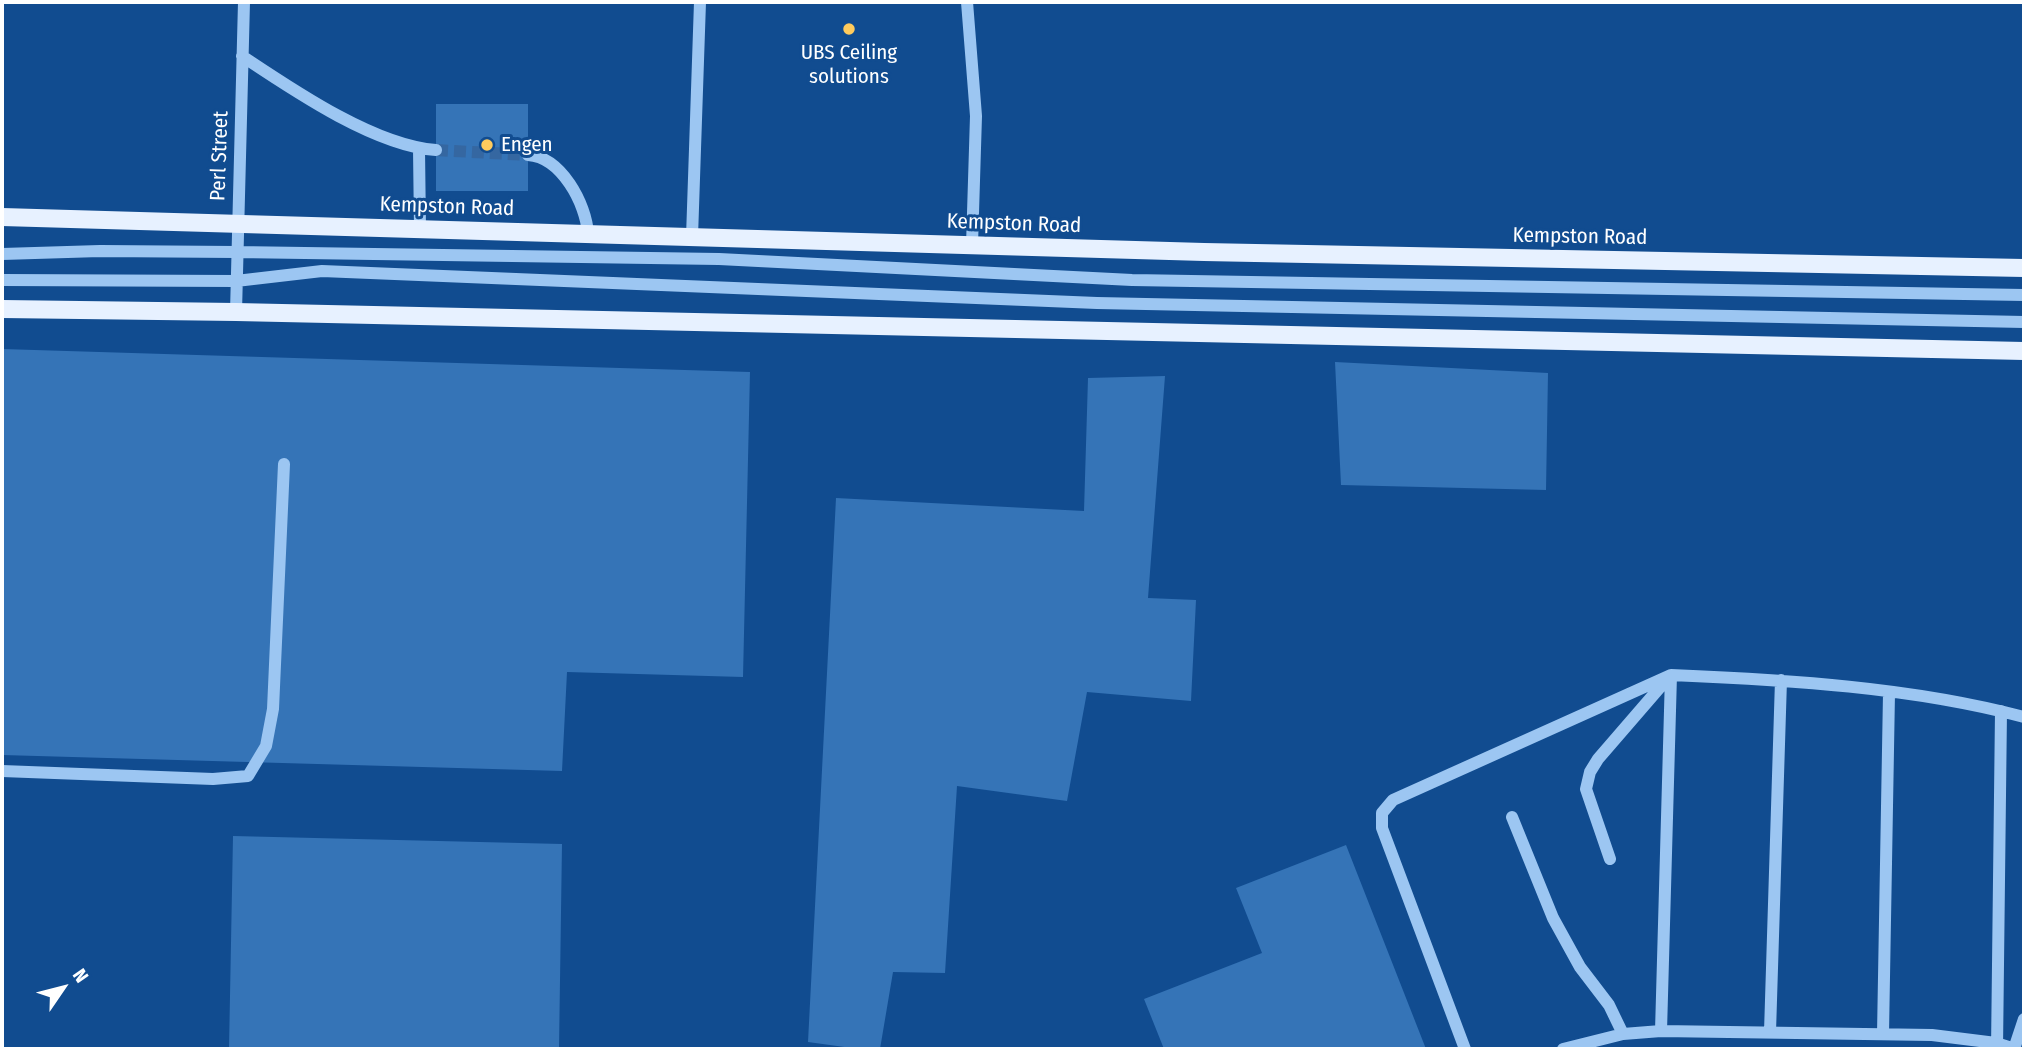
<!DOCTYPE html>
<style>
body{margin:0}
#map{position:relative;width:2026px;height:1051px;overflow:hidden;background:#114c90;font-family:"Fira Sans Condensed",sans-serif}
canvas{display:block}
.frame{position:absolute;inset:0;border:4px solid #fff;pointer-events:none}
.north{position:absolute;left:28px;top:953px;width:70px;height:70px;-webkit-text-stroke:5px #114c90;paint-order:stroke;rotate:55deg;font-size:19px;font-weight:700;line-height:28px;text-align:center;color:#fff}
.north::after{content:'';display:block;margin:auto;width:24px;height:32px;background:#fff;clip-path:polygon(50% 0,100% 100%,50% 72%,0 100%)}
</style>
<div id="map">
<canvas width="2026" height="1051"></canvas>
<div class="frame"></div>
<div class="north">N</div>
</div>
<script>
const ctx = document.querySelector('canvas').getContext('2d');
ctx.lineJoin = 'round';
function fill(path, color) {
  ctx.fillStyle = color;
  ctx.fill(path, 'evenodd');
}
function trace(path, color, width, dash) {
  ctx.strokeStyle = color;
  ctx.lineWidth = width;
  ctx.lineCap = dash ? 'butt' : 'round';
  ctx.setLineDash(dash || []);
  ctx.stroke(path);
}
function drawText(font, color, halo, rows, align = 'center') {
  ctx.font = font + ' "Fira Sans Condensed",sans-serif';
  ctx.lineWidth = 6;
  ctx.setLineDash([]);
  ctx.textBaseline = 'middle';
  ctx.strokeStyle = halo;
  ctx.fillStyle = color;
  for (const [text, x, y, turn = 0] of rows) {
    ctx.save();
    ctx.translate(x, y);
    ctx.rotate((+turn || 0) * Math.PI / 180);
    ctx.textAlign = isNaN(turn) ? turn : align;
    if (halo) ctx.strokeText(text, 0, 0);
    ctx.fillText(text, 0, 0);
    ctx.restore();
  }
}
fill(new Path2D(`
 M436,104H528V191H436Z
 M2,349L750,372L743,677L567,672L562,771L2,755Z
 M1335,362L1548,373L1546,490L1341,485Z
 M1165,376L1148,598L1196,600L1191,701L1087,692L1067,801L957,786L945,973L893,972L880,1049H859L808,1042L836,498L1084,511L1088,378Z
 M233,836L562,844L559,1049H229Z
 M1346,845L1426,1049H1164L1144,999L1262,953L1236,888Z`), '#3574b7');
trace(new Path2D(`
 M436,150L528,155`), '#3567a1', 12, [12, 6]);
trace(new Path2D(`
 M967,2L976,116L972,245
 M242,56C293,90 375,146 436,150
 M419,149L420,229
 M528,155C561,157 586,203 588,234
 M692,237L700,2
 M2,254L100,251L236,252L719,259L1132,280L2024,295
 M2,280L236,281L322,271L1097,303L2024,322
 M236,312L244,2
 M2,771L213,779L248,776L266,746L273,709L284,464
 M1512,817L1553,918L1580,967L1609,1005L1623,1034
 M1610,859L1586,789L1590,772L1598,759L1668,678
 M1661,1031L1671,675C1788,680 1911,687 2024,717
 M1770,1032L1781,680
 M1883,1034L1889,693
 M1465,1049L1382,828V813L1393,800L1671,675
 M1563,1049L1623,1034L1661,1031L1932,1035L1996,1043L2015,1049
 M1997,1049L2001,711
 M2014,1049L2024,1019`), '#9cc6f2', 12);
trace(new Path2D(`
 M2,217L1204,252L2024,268
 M2,309L236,312L2024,351`), '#e7f1ff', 18);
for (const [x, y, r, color] of [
 [849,29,7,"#ffcb5d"],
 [487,145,7,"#ffcb5d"]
]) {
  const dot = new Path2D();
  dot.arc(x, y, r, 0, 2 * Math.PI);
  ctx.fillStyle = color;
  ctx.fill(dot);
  trace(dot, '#114c90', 2.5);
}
drawText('21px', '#fff', '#114c90', [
 ["UBS Ceiling",849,53],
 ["solutions",849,77],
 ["Engen",501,145,"left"]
]);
drawText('21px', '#fff', '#114c90', [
 ["Perl Street",220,156,-88],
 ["Kempston Road",447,207,2],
 ["Kempston Road",1014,224,2],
 ["Kempston Road",1580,237,1]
]);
</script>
